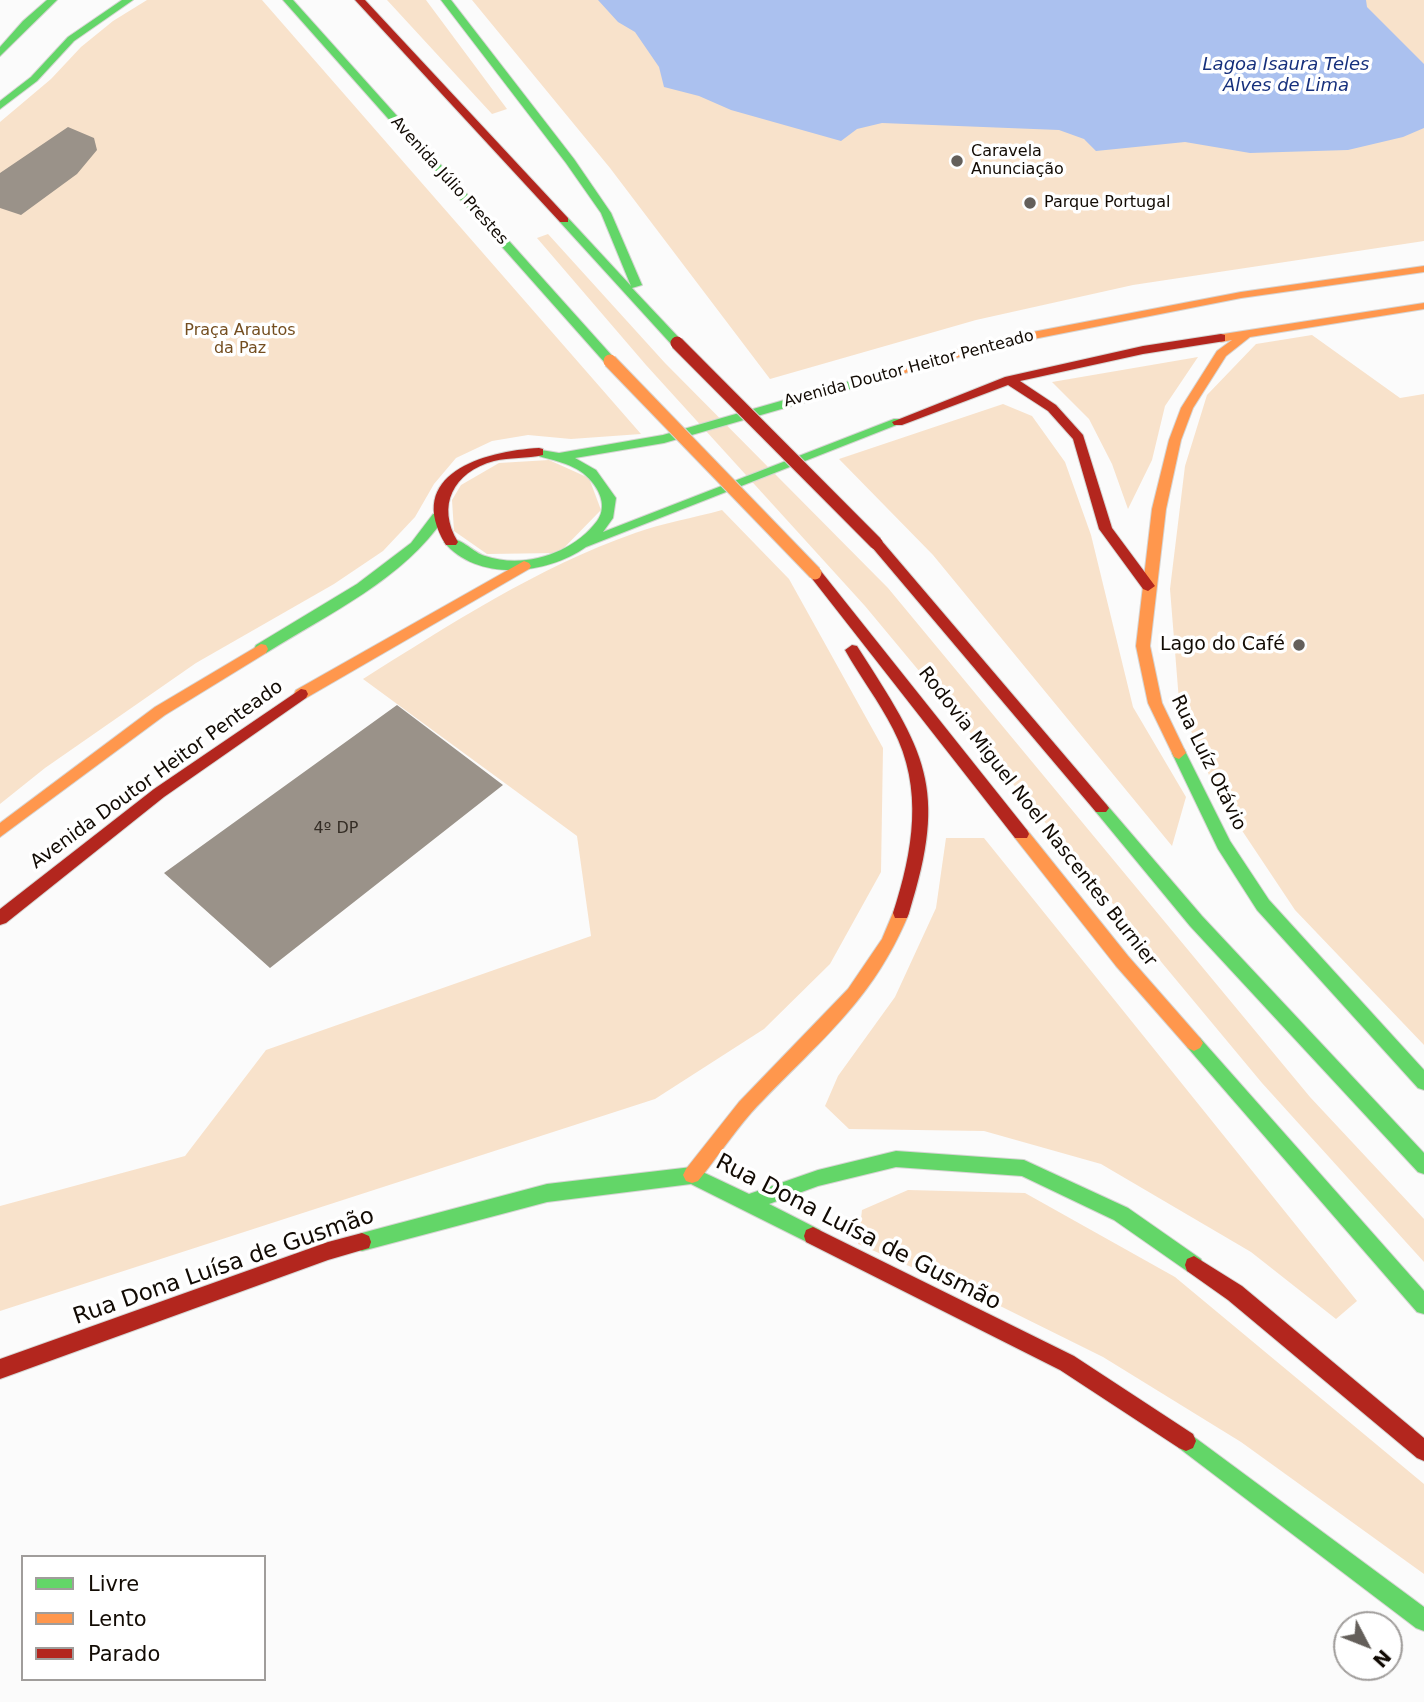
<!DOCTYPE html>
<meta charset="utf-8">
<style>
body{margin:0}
#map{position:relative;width:1424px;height:1702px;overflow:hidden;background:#fbfbfb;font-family:"DejaVu Sans",sans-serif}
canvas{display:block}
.legend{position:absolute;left:21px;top:1555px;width:245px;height:126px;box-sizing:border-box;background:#fff;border:2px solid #a09d9b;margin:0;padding:9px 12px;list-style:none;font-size:21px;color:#120b04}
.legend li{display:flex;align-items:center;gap:14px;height:35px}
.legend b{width:35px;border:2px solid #a09d9b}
.north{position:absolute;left:1333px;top:1611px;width:70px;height:70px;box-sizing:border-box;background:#fff;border:2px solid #a09d9b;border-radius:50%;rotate:132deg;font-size:19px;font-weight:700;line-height:28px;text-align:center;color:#120b04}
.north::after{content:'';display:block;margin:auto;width:24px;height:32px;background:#645f5a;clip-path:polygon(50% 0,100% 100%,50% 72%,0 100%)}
</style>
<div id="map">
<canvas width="1424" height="1702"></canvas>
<ul class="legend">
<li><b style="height:9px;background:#63d668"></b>Livre</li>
<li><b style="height:9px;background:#ff974d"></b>Lento</li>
<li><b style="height:9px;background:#b3261e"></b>Parado</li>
</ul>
<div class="north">N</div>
</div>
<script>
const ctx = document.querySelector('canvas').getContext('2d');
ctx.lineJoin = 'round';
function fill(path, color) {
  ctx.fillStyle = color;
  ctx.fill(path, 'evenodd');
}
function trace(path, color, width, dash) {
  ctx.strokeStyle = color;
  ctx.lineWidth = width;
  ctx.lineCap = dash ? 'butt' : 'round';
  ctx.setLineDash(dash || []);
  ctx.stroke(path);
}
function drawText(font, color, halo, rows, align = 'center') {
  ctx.font = font + ' "DejaVu Sans",sans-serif';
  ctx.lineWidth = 7;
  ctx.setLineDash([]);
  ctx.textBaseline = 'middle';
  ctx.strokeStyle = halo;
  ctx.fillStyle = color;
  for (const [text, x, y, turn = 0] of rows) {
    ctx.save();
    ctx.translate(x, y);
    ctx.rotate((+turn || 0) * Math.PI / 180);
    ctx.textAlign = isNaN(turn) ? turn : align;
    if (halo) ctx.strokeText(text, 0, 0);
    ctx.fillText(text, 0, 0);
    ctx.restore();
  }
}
fill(new Path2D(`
 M147,0H262L641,434L571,439L528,435L492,441L456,458L434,484L415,517L383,551L334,584L196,663L45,768L0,804V122L51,79L81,47L113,21Z
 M387,0H426L507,109L492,114Z
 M472,0H1424V241L1133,285L976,320L770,379L610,168Z
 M548,234L665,363L888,588L1310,1097L1424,1219V1262L1262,1083L865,606L646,365L537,238Z
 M1312,335L1400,398L1424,394V1045L1295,910L1215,790L1179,701L1170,589L1185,466L1207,395L1256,344Z
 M1198,357L1165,406L1152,460L1128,509L1112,464L1089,419L1052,382Z
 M1003,404L1032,416L1065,462L1091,535L1133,707L1186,797L1172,846L933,555L839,459Z
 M549,460L589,478L601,510L559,553L487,554L454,531L452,500L461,485L499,463Z
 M722,510L789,579L883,748L881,872L830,964L764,1029L655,1099L0,1311V1206L185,1156L266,1050L591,936L577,836L363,679C449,625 538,567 635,533C663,523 693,518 722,510Z
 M946,838H984L1357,1301L1336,1319L1251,1252L1101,1164L984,1131L849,1129L825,1106L838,1076L895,997L936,908Z
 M908,1190L1025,1193L1175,1277L1424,1484V1574L1241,1442L1103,1357L990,1301L858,1244L862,1210Z`), '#f8e2cb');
fill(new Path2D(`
 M598,0H1366L1367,7L1424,64V128L1403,137L1348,150L1250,153L1185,142L1096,151L1084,139L1059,130L882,123L857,129L841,141L731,110L699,96L664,87L659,67L635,32L618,22Z`), '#abc1ef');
fill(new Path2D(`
 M68,127L94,138L97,150L77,174L21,215L0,208V173Z
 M397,705L503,785L270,968L164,873Z`), '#9a9289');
const fast = new Path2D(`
 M47,0H57L0,56V47L23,21Z
 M122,0H133L74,41L37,81L0,109V101L31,77L68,37Z
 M283,0H293L614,358V364H606Z
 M441,0H451L574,159L611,213L642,285L632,288L681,340V346H673L560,222V218H568L631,286L601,213L566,163Z
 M895,368L901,372L899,375L664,443L575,458L596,470L616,498L613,518L603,532L894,419H902L904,422L586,547C548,574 478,583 444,542L446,539C461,536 472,552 485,556C524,569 572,554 597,521C606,509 602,494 592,482C578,464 555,461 535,455V449L559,453L663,435Z
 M438,513L445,517C404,579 328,614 266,653H256L254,649L256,645L357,584L411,543L433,514Z
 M1179,747L1184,749L1230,841L1269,900L1424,1070V1090L1418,1088L1257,910L1218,849L1172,753Z
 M1101,802L1106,804L1202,916L1424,1153V1174L1418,1172L1190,926L1096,812L1093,808L1096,804Z
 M1194,1035L1200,1038L1424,1291V1314L1417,1312L1188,1048L1185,1043L1188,1038Z
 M896,1151L1024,1160L1128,1208L1201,1259L1203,1265L1201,1271L1194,1274L1187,1271L1114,1220L1022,1176L896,1167L818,1186L769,1204L820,1230L822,1236L820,1242L813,1245L691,1184L547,1202L362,1251L355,1248L353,1242L355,1236L362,1233L547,1184L692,1167L749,1194L818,1170Z
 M1186,1431L1424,1607V1631L1416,1628L1179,1448L1176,1441L1179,1434Z`);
const slow = new Path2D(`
 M1424,266V272L1241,298L993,347L895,376L889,372L891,369L991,340L1241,292Z
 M1424,303V309L1250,337L1226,356L1193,408L1181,440L1166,509L1150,646L1162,703L1186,753L1179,759L1174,757L1148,703L1136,646L1152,509L1169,440L1181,408L1217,351L1232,340L1221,342L1215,338L1217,335Z
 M524,561L529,563L531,566L529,569L306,698H296L294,694L296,690Z
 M261,644L266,645L268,649L266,653L165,715L0,837V823L155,707Z
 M1021,828L1027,830L1128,956L1200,1038L1203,1043L1200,1048L1194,1051L1188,1048L1116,966L1015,838L1013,834L1015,830Z
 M901,906L907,908L909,913C872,1004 815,1044 751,1113C732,1135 716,1159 698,1181L692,1183L686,1181L683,1175L686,1169L739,1102L848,989L882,939L895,908Z`);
const jam = new Path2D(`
 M355,0H365L568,218V222H560Z
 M1221,334L1225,335V341L1143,354L1020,381L1056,405L1083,435L1112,528L1155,586L1148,591L1143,589L1099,529L1073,439L1048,411L1008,385L902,425H894L892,422L1005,377L1143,346Z
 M539,448L543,449V455C527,459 510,457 494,461C453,472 436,506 458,542L456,545H446C403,474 484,451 539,448Z
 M876,538L881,540L1106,804L1109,808L1106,812H1096L871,546L869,543Z
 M815,568L820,570L1027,830L1029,834L1027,838H1015L810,576L808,573L810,570Z
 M852,645L857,646C925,752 949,786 909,913L907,918H895L893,913C913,851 924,789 893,729C879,701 860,677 845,650Z
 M301,689L306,690L308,694L306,698L164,797L6,923L0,925V909L154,789Z
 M813,1227L1074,1356L1193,1434L1196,1441L1193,1448L1186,1451L1179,1448L1060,1370L806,1242L804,1236L806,1230Z
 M362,1233L369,1236L371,1242L369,1248L328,1260L0,1379V1359L328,1242Z
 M1194,1256L1242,1286L1424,1438V1461L1417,1458L1228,1300L1187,1271L1185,1265L1187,1259Z`);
trace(fast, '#d6d5d3', 2);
trace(slow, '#d6d5d3', 2);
trace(jam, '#d6d5d3', 2);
fill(fast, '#63d668');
fill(slow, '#ff974d');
fill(jam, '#b3261e');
const slowBridge = new Path2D(`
 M610,361L815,573`);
const jamBridge = new Path2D(`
 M677,343L876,543`);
trace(slowBridge, '#d6d5d3', 15, []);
trace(jamBridge, '#d6d5d3', 15, []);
trace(slowBridge, '#ff974d', 13);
trace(jamBridge, '#b3261e', 13);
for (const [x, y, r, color] of [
 [957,161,7,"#645f5a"],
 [1030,203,7,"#645f5a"],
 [1299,645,7,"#645f5a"]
]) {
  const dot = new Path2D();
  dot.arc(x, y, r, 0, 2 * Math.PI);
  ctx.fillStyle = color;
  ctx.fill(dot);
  trace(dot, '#fff', 2.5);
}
drawText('16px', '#120b04', '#fff', [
 ["Caravela",971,152],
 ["Anunciação",971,170],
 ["Parque Portugal",1044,203]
], 'left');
drawText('16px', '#120b04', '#fff', [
 ["Avenida Júlio Prestes",449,181,48],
 ["Avenida Doutor Heitor Penteado",909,369,-15]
]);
drawText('16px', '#744e20', '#fff', [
 ["Praça Arautos",240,331],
 ["da Paz",240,349]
]);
drawText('16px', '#342d25', null, [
 ["4º DP",336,829]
]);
drawText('italic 18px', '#16307c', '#fff', [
 ["Lagoa Isaura Teles",1286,65],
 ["Alves de Lima",1286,86]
]);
drawText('19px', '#120b04', '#fff', [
 ["Lago do Café",1285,645]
], 'right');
drawText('19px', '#120b04', '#fff', [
 ["Rua Luíz Otávio",1208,763,64],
 ["Avenida Doutor Heitor Penteado",157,775,-36],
 ["Rodovia Miguel Noel Nascentes Burnier",1037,817,52]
]);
drawText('23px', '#120b04', '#fff', [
 ["Rua Dona Luísa de Gusmão",858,1233,27],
 ["Rua Dona Luísa de Gusmão",224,1267,-19]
]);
</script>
